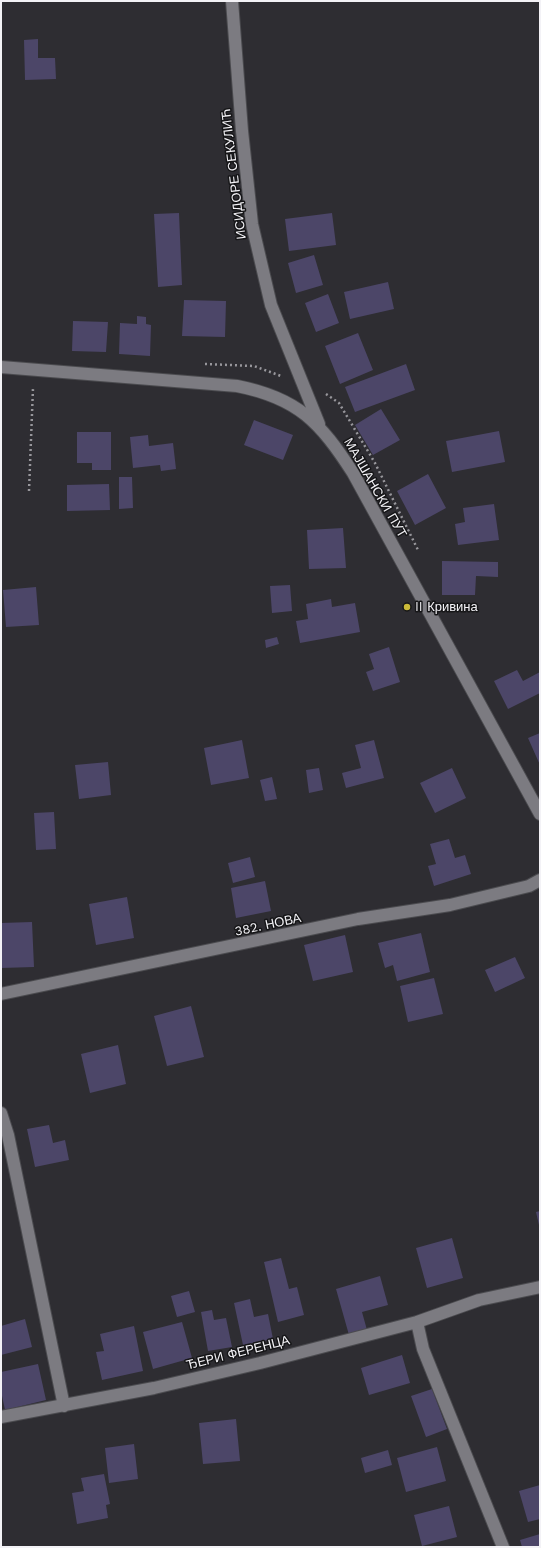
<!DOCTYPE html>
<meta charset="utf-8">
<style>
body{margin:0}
#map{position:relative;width:541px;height:1548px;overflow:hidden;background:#2e2d32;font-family:"Work Sans",sans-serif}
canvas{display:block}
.frame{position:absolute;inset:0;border:2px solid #f3f2f6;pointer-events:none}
</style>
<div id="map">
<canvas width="541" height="1548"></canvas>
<div class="frame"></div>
</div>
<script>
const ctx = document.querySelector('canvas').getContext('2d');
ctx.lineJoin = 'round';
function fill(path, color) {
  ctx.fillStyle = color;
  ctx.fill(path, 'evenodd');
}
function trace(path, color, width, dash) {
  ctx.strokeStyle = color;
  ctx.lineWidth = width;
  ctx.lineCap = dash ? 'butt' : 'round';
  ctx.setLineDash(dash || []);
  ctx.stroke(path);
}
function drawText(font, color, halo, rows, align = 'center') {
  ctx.font = font + ' "Work Sans",sans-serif';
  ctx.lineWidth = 3;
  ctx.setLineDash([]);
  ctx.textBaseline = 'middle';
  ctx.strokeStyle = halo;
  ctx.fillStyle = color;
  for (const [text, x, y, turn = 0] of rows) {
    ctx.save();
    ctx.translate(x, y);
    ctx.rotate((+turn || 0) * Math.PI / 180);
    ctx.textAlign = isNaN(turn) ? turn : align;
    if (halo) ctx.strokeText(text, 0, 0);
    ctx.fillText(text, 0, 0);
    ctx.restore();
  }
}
fill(new Path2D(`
 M38,39V58H55L56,79L25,80L24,40Z
 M179,213L182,285L158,287L154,214Z
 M332,213L336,245L289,251L285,219Z
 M314,255L323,285L296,293L288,263Z
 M388,282L394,309L350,319L344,292Z
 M328,294L339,323L316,332L305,303Z
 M184,300L226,301L225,337L182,336Z
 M137,316L146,317V324L151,325L150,356L119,354L120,323L137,324Z
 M73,321L108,322L106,352L72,351Z
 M358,333L373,370L340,384L325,346Z
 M406,364L415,390L355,412L345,387Z
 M381,409L400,440L373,455L355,425Z
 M254,420L293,435L283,460L244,445Z
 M499,431L505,462L452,472L446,441Z
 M77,432H111V470H92V463H77Z
 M148,435L149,446L173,443L176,469L161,471L160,465L133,468L130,437Z
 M428,474L446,508L415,525L397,491Z
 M119,477H132L133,508L119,509Z
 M109,484L110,510L67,511V485Z
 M494,504L499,540L458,545L455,524L465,522L463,508Z
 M343,528L346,568L309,569L307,530Z
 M442,561L498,562V577L476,576L475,595H442Z
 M290,585L292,611L272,613L270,586Z
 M36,587L39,625L6,627L3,590Z
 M331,599L332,607L355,603L360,632L300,643L296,621L308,619L306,604Z
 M277,637L279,644L266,648L265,640Z
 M389,647L400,682L373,691L366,672L374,669L369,654Z
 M517,670L523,681L540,672V693L508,709L494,681Z
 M540,733V765L528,738Z
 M242,740L249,778L211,785L204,748Z
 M374,740L384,778L346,788L342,773L361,768L355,745Z
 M108,762L111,795L79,799L75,765Z
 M319,768L323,790L309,793L306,770Z
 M452,768L466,798L435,813L420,783Z
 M272,777L277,799L265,801L260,780Z
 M54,812L56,849L36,850L34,813Z
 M449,839L455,858L465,855L471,874L434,886L428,866L436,864L430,844Z
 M250,857L255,877L233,883L228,863Z
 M265,881L271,911L236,918L231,888Z
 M127,897L134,938L96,945L89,904Z
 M32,922L34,967L1,968V923Z
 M421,933L430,972L397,981L393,965L385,968L378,943Z
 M345,935L353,972L313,981L304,945Z
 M515,957L525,978L495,992L485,970Z
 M434,978L443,1014L408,1022L400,986Z
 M191,1006L204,1057L167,1066L154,1016Z
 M118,1045L126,1084L90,1093L81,1054Z
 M49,1125L53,1143L65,1140L69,1160L35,1167L27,1129Z
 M540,1211V1225H539L536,1212Z
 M452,1238L463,1278L427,1288L416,1248Z
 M281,1258L289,1289L297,1287L304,1315L278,1322L264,1262Z
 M380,1276L388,1305L362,1312L367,1330L349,1335L336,1289Z
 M189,1291L195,1312L177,1317L171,1296Z
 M250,1299L254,1317L268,1314L273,1339L243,1345L234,1303Z
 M212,1310L214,1320L226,1318L232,1347L208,1351L201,1312Z
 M25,1319L32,1347L1,1355V1326Z
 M182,1322L192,1358L153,1369L143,1332Z
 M134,1326L143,1371L102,1380L96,1352L104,1351L100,1334Z
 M402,1355L410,1383L369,1395L361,1368Z
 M38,1364L46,1400L5,1410L1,1391V1372Z
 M432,1389L447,1429L426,1437L411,1396Z
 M236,1419L240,1461L203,1464L199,1423Z
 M134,1444L138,1479L109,1483L105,1448Z
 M437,1447L446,1481L406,1492L397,1458Z
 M388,1450L392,1465L365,1473L361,1458Z
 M104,1474L110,1504L106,1505L108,1518L77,1524L72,1493L84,1491L81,1478Z
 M540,1485V1519L528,1522L519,1491Z
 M449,1506L457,1537L422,1546L414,1515Z
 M540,1534V1547H522L520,1540Z`), '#4c4668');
const minor = new Path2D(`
 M232,1L242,131L252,224L271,305L319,424
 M1,367L237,386C298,398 320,422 353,473L540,814
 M1,994L358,919L450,905L529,886L540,880
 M1,1113L8,1135L64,1406
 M417,1322L423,1349L503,1547
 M1,1417L154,1388L260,1363L417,1322L479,1300L540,1287`);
trace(minor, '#4b4b4f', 14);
trace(new Path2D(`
 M205,364L254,366L281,376
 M326,394L339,403L375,463L419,552
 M29,491L33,388`), '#98979c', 2.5, [2, 3]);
trace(minor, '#7c7b81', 12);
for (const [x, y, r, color] of [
 [407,607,4,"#cbba39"]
]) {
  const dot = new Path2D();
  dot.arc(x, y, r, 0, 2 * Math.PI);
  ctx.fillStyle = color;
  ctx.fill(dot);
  trace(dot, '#161618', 1.5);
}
drawText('13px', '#f3f2f6', '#161618', [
 ["ИСИДОРЕ СЕКУЛИЋ",234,174,-97],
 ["МАЈШАНСКИ ПУТ",375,488,60],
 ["382. НОВА",268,925,-12],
 ["ЂЕРИ ФЕРЕНЦА",238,1353,-14]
]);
drawText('13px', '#f3f2f6', '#161618', [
 ["II Кривина",415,607]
], 'left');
</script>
